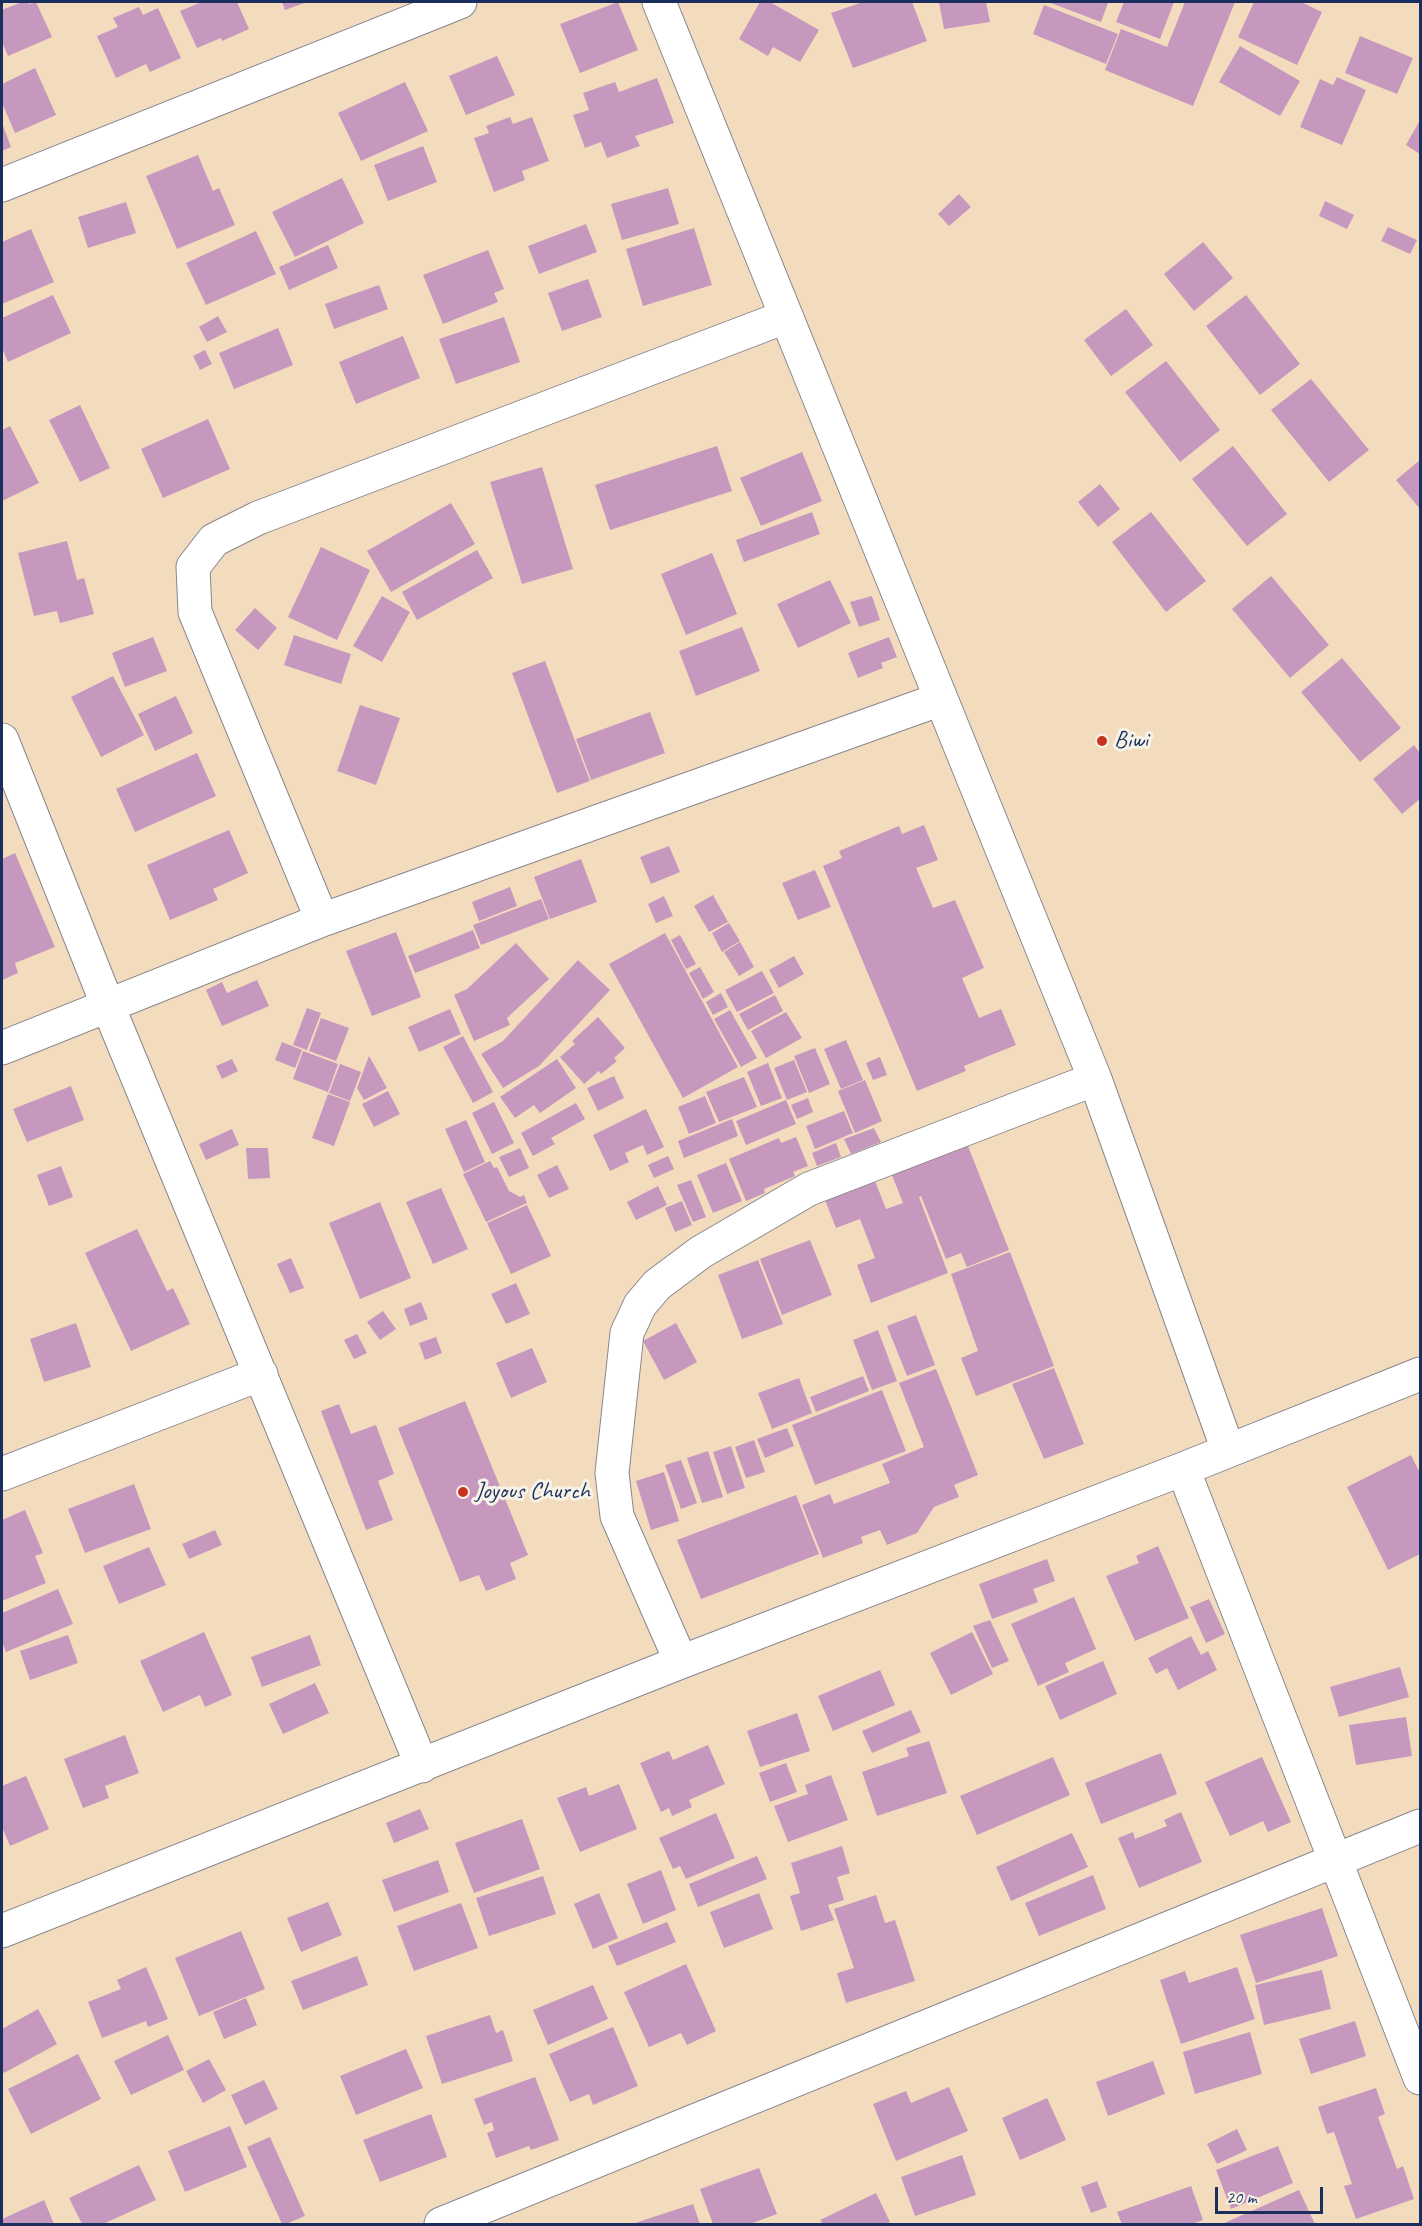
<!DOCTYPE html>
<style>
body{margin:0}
#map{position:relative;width:1422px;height:2226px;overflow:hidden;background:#f3dcbe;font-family:Caveat,sans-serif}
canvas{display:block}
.frame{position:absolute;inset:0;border:3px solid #1b2f5e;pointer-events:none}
.scale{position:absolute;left:1215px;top:2187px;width:108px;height:27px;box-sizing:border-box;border:3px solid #1b2f5e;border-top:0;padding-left:8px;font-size:18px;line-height:21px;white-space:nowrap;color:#1b2f5e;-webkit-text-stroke:4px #f7f3e8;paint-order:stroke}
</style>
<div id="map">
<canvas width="1422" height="2226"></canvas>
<div class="frame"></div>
<div class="scale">20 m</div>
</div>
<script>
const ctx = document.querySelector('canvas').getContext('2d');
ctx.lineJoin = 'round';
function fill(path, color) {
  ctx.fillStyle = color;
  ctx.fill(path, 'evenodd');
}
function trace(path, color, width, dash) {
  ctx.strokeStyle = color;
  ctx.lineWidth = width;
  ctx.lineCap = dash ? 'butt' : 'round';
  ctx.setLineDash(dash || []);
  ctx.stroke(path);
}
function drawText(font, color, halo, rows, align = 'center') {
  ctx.font = font + ' Caveat,sans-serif';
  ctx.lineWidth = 6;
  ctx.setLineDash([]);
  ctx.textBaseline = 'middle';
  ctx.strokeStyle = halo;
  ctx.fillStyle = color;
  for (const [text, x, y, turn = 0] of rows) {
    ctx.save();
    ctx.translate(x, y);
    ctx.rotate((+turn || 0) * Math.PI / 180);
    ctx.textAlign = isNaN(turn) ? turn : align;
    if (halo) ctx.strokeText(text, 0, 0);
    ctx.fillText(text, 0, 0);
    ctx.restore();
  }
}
fill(new Path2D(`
 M22,2H28L29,4L36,2L52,37L8,56L2,42V10Z
 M202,2H237L249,29L222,41L221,38L197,48L180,11Z
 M282,2H307L285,10Z
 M618,2L638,50L580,73L560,24Z
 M760,2H770L819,30L800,62L773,47L768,56L739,39Z
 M863,2H912L927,41L853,68L831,13Z
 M939,2H986L990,22L944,29Z
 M1048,2H1103L1108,3L1101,22Z
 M1124,2H1174L1160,39L1116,22Z
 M1185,2H1235L1193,106L1105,70L1121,29L1167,47Z
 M1254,2H1301L1322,12L1297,65L1238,37Z
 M1044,5L1118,34L1106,64L1033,34Z
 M139,7L143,15L158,8L181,58L150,72L146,64L116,78L97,36L118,27L113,18Z
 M1360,36L1413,58L1397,94L1345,73Z
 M1240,46L1300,81L1280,116L1219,82Z
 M497,56L515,95L466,115L449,76Z
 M35,68L56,115L15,133L2,103V84Z
 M1337,77L1366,90L1342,145L1300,127L1320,79L1333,85Z
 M657,78L674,123L635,136L640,146L607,158L601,142L585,148L573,115L589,110L583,93L615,82L619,92Z
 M405,82L428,131L361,161L338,113Z
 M510,117L513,124L532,117L549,161L522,171L525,180L494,192L474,138L489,133L486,126Z
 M1420,120V154L1406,145Z
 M2,123L11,147L2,151Z
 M423,146L437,182L388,201L374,165Z
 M198,155L213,191L219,188L235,225L177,249L146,176Z
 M342,178L364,223L295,257L272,212Z
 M668,188L679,224L622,240L611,204Z
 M959,194L971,207L949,226L938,214Z
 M1325,201L1354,215L1347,229L1319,216Z
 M126,202L136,233L88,248L78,217Z
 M586,224L597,252L539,274L528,246Z
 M1388,227L1417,240L1410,254L1381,241Z
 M694,228L712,285L643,306L626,249Z
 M31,229L54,282L2,304V242Z
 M256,231L276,274L206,305L186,263Z
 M1203,242L1233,278L1194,311L1164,274Z
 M328,245L338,268L289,290L279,267Z
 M488,250L504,289L494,293L498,302L443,324L423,275Z
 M588,279L602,317L562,331L548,293Z
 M379,285L388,309L334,329L325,304Z
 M53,295L71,333L8,362L2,348V318Z
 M1246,295L1300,364L1260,395L1206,326Z
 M1126,309L1153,345L1111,376L1084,340Z
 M218,316L227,332L207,342L199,327Z
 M504,317L520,362L456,384L439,339Z
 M278,328L293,365L234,389L219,353Z
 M403,336L420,378L356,404L339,362Z
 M205,350L212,364L200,370L193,356Z
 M1166,361L1220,430L1180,462L1125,392Z
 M1311,379L1369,450L1329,482L1271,410Z
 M80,405L110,468L80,482L49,420Z
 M208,419L230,469L163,498L141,449Z
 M10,426L39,483L2,501V430Z
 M717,446L732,491L610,530L595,485Z
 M1233,446L1287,514L1247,546L1192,479Z
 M802,452L822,501L761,526L740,478Z
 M1420,460V509L1396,480Z
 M542,467L573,569L522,584L490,482Z
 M1100,484L1120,509L1098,527L1078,502Z
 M451,503L475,544L391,592L367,551Z
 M812,512L820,534L744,562L736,540Z
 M1151,512L1206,581L1166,612L1112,542Z
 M67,541L77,580L84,578L94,614L60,623L57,611L34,616L18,553Z
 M321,547L370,570L337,640L288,617Z
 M477,550L493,578L417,620L402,592Z
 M712,553L737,614L686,635L661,574Z
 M1271,576L1329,645L1290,678L1232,609Z
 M830,580L851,623L798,648L777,604Z
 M382,596L410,612L382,662L353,646Z
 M872,596L880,620L859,627L850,602Z
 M255,608L277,628L258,650L235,630Z
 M742,627L760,671L696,696L679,651Z
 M294,635L351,654L341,684L284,665Z
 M153,637L167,671L125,687L112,653Z
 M889,637L897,657L881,663L883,668L858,678L848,653Z
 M1342,658L1401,728L1360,762L1301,692Z
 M545,661L590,781L557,793L512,673Z
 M113,676L144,735L101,757L71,697Z
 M176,696L193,733L155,751L138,714Z
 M360,705L400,718L376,785L337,771Z
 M650,712L665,753L591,780L576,739Z
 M1414,745L1420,753V799L1402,814L1373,779Z
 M197,753L216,796L135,832L116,789Z
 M924,825L938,860L916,868L933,908L955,900L984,968L962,978L979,1018L1001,1009L1016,1045L964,1066L966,1071L917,1091L823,866L842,858L839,851L899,826L902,834Z
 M229,830L248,873L213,889L218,900L170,920L147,865Z
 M669,846L680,872L651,884L640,857Z
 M15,853L55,947L15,963L18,973L2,980V859Z
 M581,859L597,902L550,919L534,877Z
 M815,870L831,907L798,920L782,883Z
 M510,887L517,906L479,921L472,902Z
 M713,895L728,922L709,932L694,906Z
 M664,896L673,916L656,923L648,904Z
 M541,899L549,919L481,945L473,925Z
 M729,923L740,941L722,952L712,933Z
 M473,930L480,948L415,973L408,956Z
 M396,932L421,997L372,1016L346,951Z
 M665,933L738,1067L683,1098L609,964Z
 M680,935L696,964L686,969L671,940Z
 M740,942L754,967L739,976L724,952Z
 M516,943L549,979L507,1018L510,1025L474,1041L454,995L467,989Z
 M794,956L804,974L779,988L769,970Z
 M578,960L610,990L539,1066L503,1088L481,1054L503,1041Z
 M700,967L714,992L703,999L689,973Z
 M762,971L774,993L737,1012L725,990Z
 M257,980L269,1006L222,1026L206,990L222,982L227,993Z
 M721,993L728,1007L713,1015L706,1002Z
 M775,995L783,1011L748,1030L739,1014Z
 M307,1008L321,1013L307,1050L293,1045Z
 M450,1009L461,1034L419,1052L408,1027Z
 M730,1010L757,1058L741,1067L714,1019Z
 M786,1012L802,1038L766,1058L751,1031Z
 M598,1017L625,1048L614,1058L617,1061L601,1074L599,1071L584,1084L560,1057L575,1044L572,1041Z
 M321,1018L349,1028L336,1061L309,1051Z
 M463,1036L493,1092L473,1103L443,1047Z
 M846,1040L863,1080L841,1089L824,1049Z
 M282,1042L302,1050L295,1068L275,1060Z
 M815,1048L830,1084L809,1093L794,1056Z
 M303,1051L338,1064L328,1092L293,1079Z
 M369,1056L387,1088L364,1100L357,1088Z
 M880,1057L887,1075L873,1080L866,1063Z
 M232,1059L238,1071L222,1079L216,1066Z
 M557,1059L576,1088L540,1113L534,1105L515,1118L500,1097Z
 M794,1060L807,1092L787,1100L774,1068Z
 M768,1063L782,1098L761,1106L747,1072Z
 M340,1064L361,1072L350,1101L329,1093Z
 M614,1076L624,1098L598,1111L587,1088Z
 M744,1077L757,1107L719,1122L706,1092Z
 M865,1080L882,1121L855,1133L838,1091Z
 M71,1086L84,1120L27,1142L13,1109Z
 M388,1091L400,1114L374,1127L362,1104Z
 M328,1094L350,1102L334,1146L312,1138Z
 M705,1096L716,1123L689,1134L678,1107Z
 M808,1098L813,1112L797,1119L791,1105Z
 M786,1100L796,1124L746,1145L736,1121Z
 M494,1102L514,1143L492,1154L472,1113Z
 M576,1103L585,1119L551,1138L555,1144L533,1156L521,1133Z
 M646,1109L664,1147L647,1155L643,1145L625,1153L629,1162L610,1171L593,1135Z
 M844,1111L853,1133L815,1149L806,1126Z
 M732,1119L738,1136L684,1158L678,1141Z
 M466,1120L485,1162L464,1172L445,1129Z
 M874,1128L881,1142L851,1154L844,1139Z
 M232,1129L239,1145L206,1160L199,1144Z
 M964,1136L1009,1250L967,1267L961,1253L946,1259L921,1196L919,1197L948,1273L871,1303L857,1265L875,1258L860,1219L836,1228L825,1200L875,1181L886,1209L903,1203L888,1165Z
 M796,1137L808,1166L793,1172L795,1176L764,1189L765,1193L746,1201L729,1159L779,1138L781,1143Z
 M836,1143L841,1157L817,1166L812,1153Z
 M246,1148H268L270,1178L248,1179Z
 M520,1148L529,1168L509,1177L499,1157Z
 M668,1156L674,1169L654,1178L648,1165Z
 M490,1161L494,1168L497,1167L509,1191L520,1197L524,1195L527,1203L486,1222L463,1174Z
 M726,1163L742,1201L713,1213L697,1175Z
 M557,1165L569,1189L549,1198L537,1175Z
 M61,1166L73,1197L49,1206L37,1175Z
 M691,1180L706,1217L693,1222L677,1185Z
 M658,1186L667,1205L636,1220L627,1202Z
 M441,1188L468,1249L433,1264L406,1202Z
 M682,1201L692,1225L675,1232L665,1208Z
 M380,1202L411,1278L360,1299L329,1223Z
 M527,1205L551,1256L511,1274L487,1223Z
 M137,1229L167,1291L173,1288L190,1324L131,1351L85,1253Z
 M810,1240L832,1295L782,1315L760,1259Z
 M1010,1252L1054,1366L976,1396L961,1358L978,1351L951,1274Z
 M291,1258L304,1288L290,1293L277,1264Z
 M758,1260L783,1324L742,1339L718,1275Z
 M516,1283L530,1314L506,1324L491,1294Z
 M421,1302L428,1319L410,1326L404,1309Z
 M383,1311L396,1329L380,1340L367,1322Z
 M916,1315L935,1365L907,1376L887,1326Z
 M76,1323L91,1367L44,1382L30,1339Z
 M676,1323L697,1362L664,1380L643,1341Z
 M878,1330L897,1381L872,1390L853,1340Z
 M357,1334L367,1353L354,1359L344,1340Z
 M436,1337L442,1353L425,1360L419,1343Z
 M532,1348L547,1382L511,1398L496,1363Z
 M1054,1368L1084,1444L1044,1459L1012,1384Z
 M936,1369L978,1475L954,1485L959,1497L934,1507L917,1533L887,1545L880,1530L861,1537L863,1543L823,1558L802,1505L830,1494L834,1504L890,1483L882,1464L924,1447L899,1383Z
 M863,1376L869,1391L816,1412L810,1397Z
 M799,1378L812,1413L772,1429L758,1393Z
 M882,1390L906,1451L815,1485L792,1425Z
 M465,1401L528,1555L510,1563L516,1579L486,1591L479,1575L460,1582L398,1428Z
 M339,1404L351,1434L376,1425L394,1474L378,1481L393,1520L366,1530L321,1411Z
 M787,1428L794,1446L765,1458L757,1439Z
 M754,1440L765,1472L746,1478L735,1447Z
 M731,1446L745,1488L727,1494L713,1452Z
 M708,1451L723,1497L702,1503L687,1458Z
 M1411,1455L1420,1473V1554L1388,1570L1347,1487Z
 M681,1460L697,1503L681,1509L665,1465Z
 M664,1472L679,1521L651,1530L636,1481Z
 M134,1484L151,1529L85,1553L68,1509Z
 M796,1495L819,1554L701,1599L677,1540Z
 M25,1510L43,1553L35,1556L46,1583L2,1601V1520Z
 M215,1530L222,1545L189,1559L182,1544Z
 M1158,1546L1189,1618L1135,1641L1106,1576L1139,1563L1136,1556Z
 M149,1547L166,1585L119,1604L103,1566Z
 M1047,1559L1055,1581L1033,1589L1038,1602L992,1619L979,1584Z
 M58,1589L73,1624L6,1652L2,1642V1613Z
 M1074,1597L1096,1649L1065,1663L1069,1672L1038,1686L1011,1624Z
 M1209,1599L1225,1634L1206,1643L1190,1607Z
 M990,1620L1009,1661L992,1668L973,1626Z
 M204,1632L232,1695L205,1707L200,1695L163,1712L140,1661Z
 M972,1632L993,1674L951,1695L930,1653Z
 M68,1635L78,1663L30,1680L20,1651Z
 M310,1635L321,1665L262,1687L251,1657Z
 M1191,1636L1201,1655L1208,1651L1217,1670L1178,1690L1167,1668L1156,1674L1148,1658Z
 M1103,1661L1117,1694L1060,1720L1045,1686Z
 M1400,1667L1409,1697L1339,1717L1330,1687Z
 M880,1670L895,1705L833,1731L818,1696Z
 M315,1683L329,1713L283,1734L269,1704Z
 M911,1710L921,1732L872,1753L862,1731Z
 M797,1713L810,1751L760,1767L747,1731Z
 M1406,1717L1412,1756L1356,1765L1349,1725Z
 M125,1735L139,1773L105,1786L109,1798L83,1808L64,1759Z
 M929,1741L947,1793L877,1816L862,1772L909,1756L906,1748Z
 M708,1745L725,1784L689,1800L692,1807L672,1816L669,1808L661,1812L640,1763L669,1751L673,1760Z
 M1161,1753L1177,1794L1101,1824L1085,1783Z
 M1053,1757L1070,1795L977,1835L960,1796Z
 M1262,1757L1291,1822L1268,1832L1263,1821L1230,1836L1205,1782Z
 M786,1763L797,1792L770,1802L759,1773Z
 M831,1775L848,1820L788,1842L774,1806L808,1794L805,1785Z
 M26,1776L49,1829L10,1846L2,1827V1786Z
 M619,1784L637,1829L580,1852L557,1798L586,1787L589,1796Z
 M420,1809L429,1829L394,1843L386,1823Z
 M1181,1812L1202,1862L1139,1888L1118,1838L1133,1832L1135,1839L1167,1826L1164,1820Z
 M716,1813L735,1858L686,1879L680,1866L673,1869L659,1838Z
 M522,1819L540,1869L474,1893L455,1843Z
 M1072,1833L1088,1867L1011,1901L996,1867Z
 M842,1846L850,1873L837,1877L844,1900L828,1905L834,1920L801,1931L790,1896L800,1893L791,1863Z
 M757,1856L767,1879L698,1907L689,1884Z
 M438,1860L449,1892L394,1912L382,1880Z
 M661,1870L676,1910L643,1924L627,1884Z
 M1093,1875L1106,1909L1039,1936L1025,1903Z
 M543,1876L556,1914L489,1936L476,1898Z
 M599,1893L618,1938L593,1949L574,1904Z
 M759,1893L773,1929L724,1948L710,1912Z
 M876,1895L885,1923L895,1920L915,1981L846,2003L837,1973L854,1968L834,1909Z
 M328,1902L342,1935L301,1952L287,1918Z
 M461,1903L478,1948L414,1971L397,1926Z
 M1322,1908L1338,1956L1256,1983L1240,1935Z
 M667,1922L676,1942L617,1966L608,1946Z
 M241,1931L265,1989L199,2016L175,1958Z
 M357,1956L368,1985L303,2010L291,1981Z
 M686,1964L716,2031L687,2045L681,2033L649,2047L624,1992Z
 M146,1967L168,2019L148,2027L146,2021L102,2038L88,2002L121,1989L117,1980Z
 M1237,1967L1255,2019L1181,2044L1160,1980L1185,1971L1189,1983Z
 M1322,1970L1331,2009L1264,2025L1255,1985Z
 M593,1985L608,2019L548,2045L533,2010Z
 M246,1998L257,2025L224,2039L213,2012Z
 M38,2009L57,2044L4,2073L2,2069V2029Z
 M490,2015L496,2033L503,2030L513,2061L442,2084L426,2036Z
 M1355,2021L1366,2056L1311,2074L1299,2039Z
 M613,2027L638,2086L593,2105L589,2094L570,2102L549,2054Z
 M1250,2032L1262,2074L1195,2094L1183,2052Z
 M168,2035L184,2070L131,2095L114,2061Z
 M406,2049L423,2088L356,2115L340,2076Z
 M78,2054L101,2099L31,2134L8,2089Z
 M209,2059L226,2090L203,2103L186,2071Z
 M1153,2061L1165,2094L1108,2116L1096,2082Z
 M535,2077L559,2140L531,2150L529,2146L496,2158L487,2133L494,2130L492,2122L484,2125L474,2099Z
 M264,2080L278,2109L245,2125L231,2095Z
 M949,2087L968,2131L896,2161L873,2104L906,2091L911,2103Z
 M1376,2088L1385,2114L1378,2117L1397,2169L1403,2166L1414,2199L1356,2219L1344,2186L1352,2184L1334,2132L1327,2134L1318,2107Z
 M1047,2098L1066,2140L1020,2160L1002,2118Z
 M431,2114L447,2157L380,2182L363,2140Z
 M230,2126L247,2167L185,2192L168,2151Z
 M1237,2129L1247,2150L1217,2164L1207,2144Z
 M270,2137L305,2216L286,2224H282L247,2147Z
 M1278,2146L1293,2183L1231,2209L1216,2170Z
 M962,2155L976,2195L915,2216L901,2177Z
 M139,2165L156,2200L103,2224H82L69,2198Z
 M759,2168L777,2214L750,2224H713L700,2189Z
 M1097,2181L1107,2207L1091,2213L1081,2187Z
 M1191,2186L1203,2220L1192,2224H1122L1117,2212Z
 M1299,2190L1315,2224H1222Z
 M876,2193L890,2222L885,2224H823L820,2220Z
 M44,2200L54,2224H2V2219Z
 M693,2204L700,2224H632Z`), '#c798bd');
const minor = new Path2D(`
 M659,2L1095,1079L1228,1450
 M2,185L460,2
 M2,740L108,1006L422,1766
 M322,920L195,612L193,567L214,540L258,518L785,317
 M2,1048L322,920L941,699
 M1183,1469L1420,2078
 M2,1474L261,1374
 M681,1662L617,1516L612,1473L627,1333L640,1305L657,1285L701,1252L809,1189L1095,1079
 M2,1931L681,1662L1183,1469L1420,1374
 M441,2224L1420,1826`);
trace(minor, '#87868e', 35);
trace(minor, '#fff', 33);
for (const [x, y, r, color] of [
 [1102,741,6,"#c8321e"],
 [463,1492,6,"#c8321e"]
]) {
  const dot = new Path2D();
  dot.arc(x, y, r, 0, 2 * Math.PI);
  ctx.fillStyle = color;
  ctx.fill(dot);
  trace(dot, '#f7f3e8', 2);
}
drawText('24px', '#1b2f5e', '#f7f3e8', [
 ["Biwi",1114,741],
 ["Joyous Church",475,1492]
], 'left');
</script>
